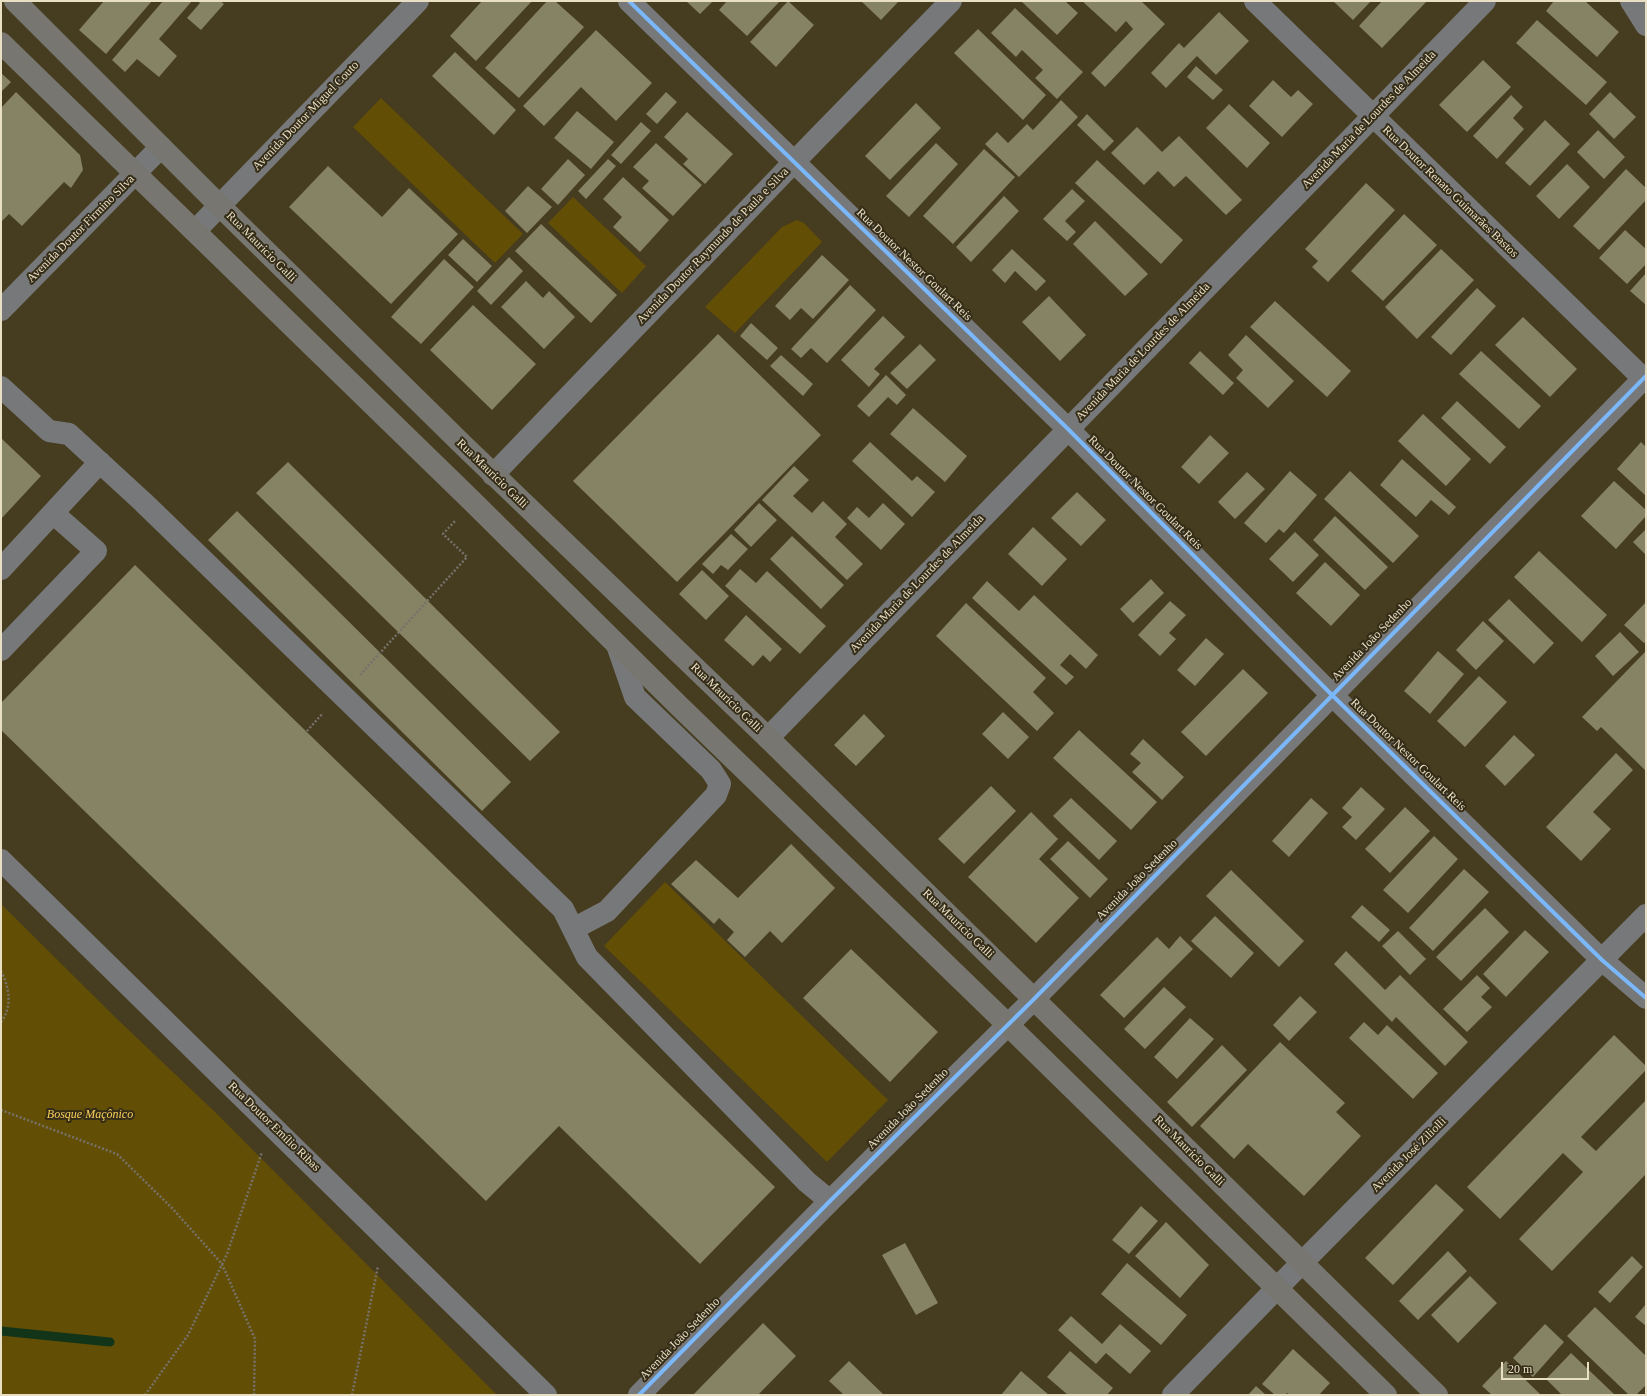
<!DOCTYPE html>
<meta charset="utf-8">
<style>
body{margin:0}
#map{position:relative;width:1647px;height:1396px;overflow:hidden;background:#463c1f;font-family:Georgia,serif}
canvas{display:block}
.frame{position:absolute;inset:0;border:2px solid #e9dfc5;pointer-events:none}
.scale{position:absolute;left:1501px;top:1362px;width:88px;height:18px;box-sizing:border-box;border:2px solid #e9dfc5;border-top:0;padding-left:5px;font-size:12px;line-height:14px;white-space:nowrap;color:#e9dfc5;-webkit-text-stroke:3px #342c17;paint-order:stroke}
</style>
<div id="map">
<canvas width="1647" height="1396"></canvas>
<div class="frame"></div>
<div class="scale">20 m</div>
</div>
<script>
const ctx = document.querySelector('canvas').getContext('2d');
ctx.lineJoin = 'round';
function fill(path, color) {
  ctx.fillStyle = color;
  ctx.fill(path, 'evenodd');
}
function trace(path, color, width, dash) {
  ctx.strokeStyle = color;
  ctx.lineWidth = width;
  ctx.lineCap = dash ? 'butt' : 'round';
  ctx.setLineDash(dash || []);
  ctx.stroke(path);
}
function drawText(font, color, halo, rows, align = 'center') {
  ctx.font = font + ' Georgia,serif';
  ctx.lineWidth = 4;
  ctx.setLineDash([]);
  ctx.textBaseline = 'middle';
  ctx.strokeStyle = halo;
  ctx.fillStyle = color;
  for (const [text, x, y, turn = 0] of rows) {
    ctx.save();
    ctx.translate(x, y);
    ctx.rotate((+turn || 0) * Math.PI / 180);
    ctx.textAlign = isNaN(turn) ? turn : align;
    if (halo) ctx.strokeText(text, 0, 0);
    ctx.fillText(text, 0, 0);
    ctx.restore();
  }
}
fill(new Path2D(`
 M381,98L523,234L495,263L353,127Z
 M573,197L646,266L622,293L548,223Z
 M797,220L804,223L822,242L735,333L705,307L782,227Z
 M665,882L888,1100L827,1162L604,946Z
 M1,904L116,1018L216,1113L497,1395H1Z`), '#634e06');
trace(new Path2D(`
 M1,1331L110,1342`), '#123519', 9);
fill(new Path2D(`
 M104,1H152L106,54L79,30Z
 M163,1H192L159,39L177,56L159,77L137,59L125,72L112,60Z
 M197,1H220L224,4L201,30L187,18L200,3Z
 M482,1H532L476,61L450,36Z
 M547,1H555L584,27L519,98L485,68Z
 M686,1H713L700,14Z
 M727,1H780L747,36L719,10Z
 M788,1L814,25L776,67L750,42Z
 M861,1H899L881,20Z
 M1021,1H1065L1078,13L1057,35Z
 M1082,1H1141L1165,24L1105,87L1091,73L1133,29L1126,21L1116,32Z
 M1333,1H1371L1353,20Z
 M1382,1H1427L1382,48L1359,26Z
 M1554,1H1585L1619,32L1597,57L1546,11Z
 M1015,8L1083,72L1057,99L1035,78L1043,70L1022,50L1016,57L991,33Z
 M1219,12L1249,41L1216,75L1197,56L1166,88L1151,73L1179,43L1184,48Z
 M1537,20L1607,82L1586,105L1516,43Z
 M978,29L1046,95L1023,120L954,53Z
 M596,30L652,83L616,121L581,87L544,126L523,106Z
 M455,52L516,110L494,135L432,76Z
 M1483,60L1511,87L1467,132L1439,105Z
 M1196,66L1223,90L1213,100L1187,77Z
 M1,73L11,82L1,92Z
 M1273,80L1291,97L1298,90L1313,104L1282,137L1249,106Z
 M16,92L80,155L83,170L71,188L64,182L22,226L9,214L1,222V108Z
 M666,92L677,102L657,124L646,114Z
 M1610,92L1636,117L1614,139L1589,114Z
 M1511,95L1523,107L1513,118L1524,129L1497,159L1473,136Z
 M1061,100L1078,117L1019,177L985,144L997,132L1008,143L1027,124L1033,130Z
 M916,103L941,128L890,180L865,156Z
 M1229,104L1270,143L1247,168L1206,128Z
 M577,111L614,142L591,169L554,138Z
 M687,112L733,154L705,184L683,164L688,159L664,137Z
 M1087,114L1114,141L1104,151L1077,125Z
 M1545,120L1570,144L1530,186L1505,163Z
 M641,122L651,131L621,164L611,155Z
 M1137,127L1162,152L1179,136L1242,200L1226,215L1186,176L1174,187L1158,171L1144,185L1111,153Z
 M1598,130L1625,157L1604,179L1577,152Z
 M656,143L702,185L673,216L642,188L649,181L633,167Z
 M936,143L958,164L909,217L886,196Z
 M984,149L1015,177L953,244L923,216Z
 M568,159L585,175L558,205L541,189Z
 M608,159L616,166L586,199L578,191Z
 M1097,160L1183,240L1161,264L1075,183Z
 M1567,164L1590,187L1559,219L1536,196Z
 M328,166L382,217L409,188L458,234L391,304L289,207Z
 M1626,169L1646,188V200L1599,250L1573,226Z
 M623,177L669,220L640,252L613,227L622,217L603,199Z
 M1366,183L1395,210L1328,282L1312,267L1318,261L1305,249Z
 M528,186L552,207L527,233L505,211Z
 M1072,189L1085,201L1065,221L1076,232L1067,241L1043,219Z
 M1004,196L1019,211L971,262L956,247Z
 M1404,214L1437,245L1383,301L1351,271Z
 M1095,221L1148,274L1125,296L1073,244Z
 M541,224L617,295L591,323L515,251Z
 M1625,230L1646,249V264L1627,284L1599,258Z
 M463,239L492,266L477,282L448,255Z
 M1012,249L1046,281L1036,291L1015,271L1005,283L992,270Z
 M1441,249L1474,280L1417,339L1385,307Z
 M822,255L849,280L813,319L801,308L790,320L775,306Z
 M509,257L523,271L491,305L477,291Z
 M444,259L474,287L421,344L391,317Z
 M1646,273V305L1630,291Z
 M526,281L543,298L549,291L575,317L544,349L501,307Z
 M850,285L876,310L827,363L811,348L801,358L791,349Z
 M1477,288L1496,306L1451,355L1431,337Z
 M1049,296L1086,335L1060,361L1022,322Z
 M1275,301L1351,371L1327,397L1250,327Z
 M473,305L536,364L492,410L430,350Z
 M883,316L905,337L874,369L880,374L869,387L841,360Z
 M1523,317L1577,369L1550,397L1495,345Z
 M751,323L778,348L767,360L740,336Z
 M718,334L821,435L677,582L573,481Z
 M1246,335L1294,381L1268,408L1236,378L1243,370L1228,355Z
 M920,344L936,360L907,389L890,373Z
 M1200,351L1234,383L1223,395L1189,363Z
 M1481,351L1541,406L1519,429L1459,374Z
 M781,355L813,384L803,396L770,366Z
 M886,375L906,395L897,405L888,397L869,417L857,406Z
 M1457,401L1506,447L1490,464L1441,418Z
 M913,408L967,456L945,482L890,434Z
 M1423,414L1471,459L1446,486L1398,441Z
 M1210,435L1229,453L1199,484L1181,467Z
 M1,438L41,476L1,519Z
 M870,442L912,481L917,476L935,492L912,517L852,461Z
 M1641,442L1646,447V496L1617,469Z
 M1402,459L1456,507L1449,515L1431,500L1416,517L1380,485Z
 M288,462L560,732L530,761L256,493Z
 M794,466L809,480L793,496L812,513L823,501L847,524L835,537L863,564L847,580L762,500Z
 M1290,471L1317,495L1284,533L1279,529L1266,543L1244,523Z
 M1350,471L1419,536L1393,563L1324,499Z
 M1247,472L1265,489L1235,519L1218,502Z
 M1614,481L1646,510V516L1616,549L1581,516Z
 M1077,492L1106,520L1081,546L1051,518Z
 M759,503L777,520L751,547L734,530Z
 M883,503L905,524L881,550L847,518L857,507L869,518Z
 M237,511L511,782L482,811L208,540Z
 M1335,516L1388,567L1365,590L1313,540Z
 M1033,527L1067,559L1042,586L1008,554Z
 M1646,529V555L1633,542Z
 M1295,532L1319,555L1293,582L1269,559Z
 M731,534L748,549L728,570L721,565L713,574L702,564Z
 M792,536L844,585L821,609L770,559Z
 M1539,551L1607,615L1582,642L1514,577Z
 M1325,562L1360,595L1331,626L1296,593Z
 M135,565L775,1187L700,1264L559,1126L486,1201L1,730V703Z
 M740,569L756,583L767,571L826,626L800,654L725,586Z
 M702,570L729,596L706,620L679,594Z
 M1151,579L1164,593L1133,623L1120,609Z
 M987,581L1019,611L1034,595L1098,655L1086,669L1070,654L1060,665L1074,677L1066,685L972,598Z
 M1509,599L1554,643L1534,664L1488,620Z
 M1170,601L1186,615L1169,633L1176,639L1160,656L1138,635Z
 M1646,602V642L1644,643L1624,625Z
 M966,603L1046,678L1033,692L1054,713L1037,731L936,636Z
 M746,615L782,649L770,662L763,655L753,666L724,640Z
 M1483,621L1504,641L1476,670L1456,650Z
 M1620,632L1639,652L1613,676L1595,656Z
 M1206,638L1224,654L1195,686L1177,670Z
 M1438,651L1464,674L1430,714L1404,691Z
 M1646,651V771L1601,727L1597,731L1582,717Z
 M1243,669L1268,693L1206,756L1181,732Z
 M1479,676L1507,702L1465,747L1437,721Z
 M1003,712L1029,737L1008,759L982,734Z
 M864,714L885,736L856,766L834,745Z
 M1079,730L1157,802L1131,830L1053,758Z
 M1514,735L1535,755L1505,786L1485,766Z
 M1143,739L1184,777L1162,800L1132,772L1141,763L1130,754Z
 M1616,753L1633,770L1593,812L1611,829L1581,861L1546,827Z
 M991,786L1016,811L964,864L938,839Z
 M1361,787L1385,809L1356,840L1342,827L1352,817L1342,808Z
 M1071,798L1117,841L1099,860L1053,816Z
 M1311,798L1328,813L1289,857L1272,841Z
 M1405,807L1430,831L1390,873L1365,849Z
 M1031,812L1058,839L1039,859L1079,898L1036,943L968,877Z
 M1434,836L1458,859L1408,913L1383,890Z
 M1068,841L1108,879L1090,898L1050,859Z
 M791,844L835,888L782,943L770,931L745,957L727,940L734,932L719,918L714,924L671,884L696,860L738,898Z
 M1464,869L1489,892L1433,951L1409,928Z
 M1231,870L1304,941L1279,967L1206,896Z
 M1362,905L1390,930L1379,942L1351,917Z
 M1485,908L1509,932L1461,981L1436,957Z
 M1215,916L1254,953L1231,978L1191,941Z
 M1525,930L1549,952L1506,997L1483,974Z
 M1398,931L1426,959L1410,975L1382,946Z
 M1180,936L1193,949L1124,1018L1100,995L1157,937L1169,949Z
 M851,949L938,1032L890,1082L803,998Z
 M1346,951L1385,990L1400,975L1468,1042L1445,1066L1396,1017L1392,1022L1334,964Z
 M1477,975L1490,988L1481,997L1492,1007L1467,1032L1443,1009Z
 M1164,987L1186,1007L1145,1049L1124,1029Z
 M1300,996L1317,1012L1289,1041L1273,1025Z
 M1190,1018L1214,1039L1177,1079L1154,1057Z
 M1364,1022L1378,1035L1387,1025L1438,1073L1413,1099L1349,1038Z
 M1614,1035L1646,1066V1070L1581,1137L1596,1151L1646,1100V1174L1552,1271L1519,1239L1583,1172L1563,1153L1500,1219L1467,1187Z
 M1280,1042L1345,1103L1336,1112L1361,1136L1304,1196L1248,1144L1234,1159L1200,1126Z
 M1222,1045L1247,1070L1192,1127L1167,1102Z
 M1436,1184L1464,1210L1393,1285L1365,1258Z
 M1141,1206L1158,1221L1129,1254L1112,1240Z
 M1166,1222L1209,1265L1180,1298L1135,1256Z
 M905,1243L938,1303L916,1315L882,1255Z
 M1448,1251L1467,1271L1418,1320L1399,1301Z
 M1632,1256L1643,1267L1610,1303L1598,1292Z
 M1127,1263L1187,1315L1161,1345L1101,1294Z
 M1470,1276L1497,1303L1458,1343L1431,1315Z
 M1646,1304V1326L1635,1317Z
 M1595,1307L1646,1356V1385L1636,1395H1629L1567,1336Z
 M1071,1316L1102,1344L1120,1324L1151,1351L1130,1374L1106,1353L1096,1364L1058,1330Z
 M763,1323L796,1356L758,1395H693Z
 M1545,1324L1564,1342L1533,1377L1513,1358Z
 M1293,1349L1330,1383L1319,1395H1290L1287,1393L1285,1395H1275L1262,1384Z
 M1070,1351L1113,1388L1107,1395H1068L1047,1377Z
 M1571,1353L1615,1395H1562L1546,1379Z
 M849,1361L884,1395H844L829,1381Z
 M1506,1361L1541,1395H1492L1482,1386Z
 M1021,1371L1049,1395H1001Z
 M1256,1386L1266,1395H1248Z`), '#868264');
trace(new Path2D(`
 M360,675L467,557L443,534L455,521
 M307,731L323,713
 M1,971C9,987 13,1006 1,1022
 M1,1110L117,1154L172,1208L222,1264L255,1339L254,1395
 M145,1395L188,1335L227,1254L262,1152
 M352,1395L378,1266`), '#76726a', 2.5, [2, 2]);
trace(new Path2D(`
 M629,1L1068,429L1332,695L1602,960L1646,998
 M1255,1L1646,381
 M1631,1L1646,25
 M195,231L418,1
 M1,310L161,147
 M1,387L49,431L69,434L143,502L563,909L587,957L807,1182L830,1201
 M493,475L794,162L951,1
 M1,569L100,462
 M1,650L96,551L53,513
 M768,738L1485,1
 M1,860L546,1395
 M573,929L607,911L716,795L720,784L711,770L635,697L617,645
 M639,1395L830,1201L1034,999L1646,376
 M1173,1395L1277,1288L1646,915`), '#777879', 22);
trace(new Path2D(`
 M15,1L219,205L462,444L768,738L1437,1395
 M1,43L473,502L677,704L1007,1024L1386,1395`), '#777670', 22);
trace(new Path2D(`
 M629,1L1068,429L1332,695L1602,960L1646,998
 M639,1395L830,1201L1034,999L1646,376`), '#7ab7fb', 4);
drawText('12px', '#e9dfc5', '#342c17', [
 ["Avenida Doutor Miguel Couto",306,116,-46],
 ["Avenida Maria de Lourdes de Almeida",1369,120,-46],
 ["Rua Doutor Renato Guimarães Bastos",1450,192,44],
 ["Avenida Doutor Firmino Silva",81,229,-45],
 ["Avenida Doutor Raymundo de Paula e Silva",713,246,-46],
 ["Rua Mauricio Galli",261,247,45],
 ["Rua Doutor Nestor Goulart Reis",914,265,44],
 ["Avenida Maria de Lourdes de Almeida",1143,352,-46],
 ["Rua Mauricio Galli",492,474,44],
 ["Rua Doutor Nestor Goulart Reis",1145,493,45],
 ["Avenida Maria de Lourdes de Almeida",917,584,-46],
 ["Avenida João Sedenho",1372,640,-46],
 ["Rua Mauricio Galli",726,698,44],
 ["Rua Doutor Nestor Goulart Reis",1408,755,44],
 ["Avenida João Sedenho",1137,880,-45],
 ["Rua Mauricio Galli",958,924,44],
 ["Avenida João Sedenho",908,1109,-45],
 ["Rua Doutor Emílio Ribas",274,1127,44],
 ["Rua Mauricio Galli",1189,1151,45],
 ["Avenida José Ziliolli",1409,1155,-45],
 ["Avenida João Sedenho",680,1339,-46]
]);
drawText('italic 12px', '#fad05b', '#342c17', [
 ["Bosque Maçônico",90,1115]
]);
</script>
